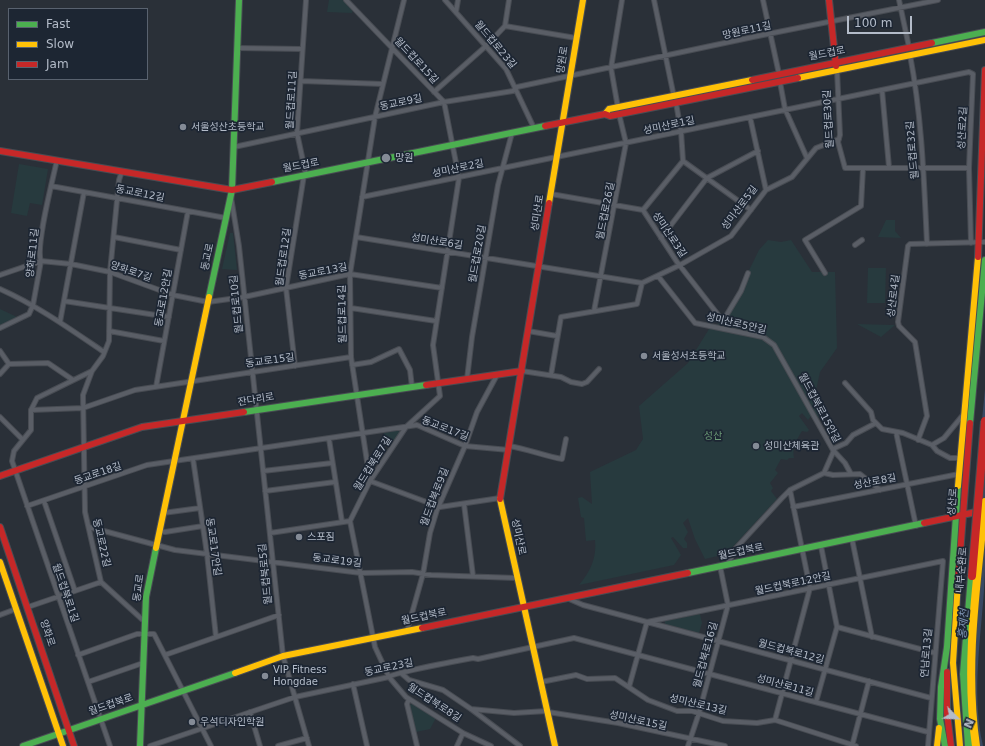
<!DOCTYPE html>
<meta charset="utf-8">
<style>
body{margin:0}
#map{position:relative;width:985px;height:746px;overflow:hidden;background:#2a3038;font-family:"DejaVu Sans",sans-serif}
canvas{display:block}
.legend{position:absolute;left:8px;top:8px;width:140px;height:72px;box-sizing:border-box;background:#1d2633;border:1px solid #59626f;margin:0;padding:5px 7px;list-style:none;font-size:12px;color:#b4bcc9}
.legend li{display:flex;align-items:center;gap:8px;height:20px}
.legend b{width:20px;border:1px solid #59626f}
.north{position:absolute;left:937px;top:698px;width:40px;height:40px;-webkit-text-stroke:3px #1d2633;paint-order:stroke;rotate:114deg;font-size:11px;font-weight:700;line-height:16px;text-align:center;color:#b4bcc9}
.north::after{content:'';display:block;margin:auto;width:14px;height:18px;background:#b4bcc9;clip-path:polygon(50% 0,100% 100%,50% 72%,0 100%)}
.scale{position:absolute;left:847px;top:16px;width:65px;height:18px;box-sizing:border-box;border:2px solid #b4bcc9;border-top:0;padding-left:5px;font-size:12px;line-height:14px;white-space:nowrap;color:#b4bcc9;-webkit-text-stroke:3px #1d2633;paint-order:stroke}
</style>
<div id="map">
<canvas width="985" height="746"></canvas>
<ul class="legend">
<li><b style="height:5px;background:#4caf50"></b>Fast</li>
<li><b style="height:5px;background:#ffc107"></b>Slow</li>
<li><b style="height:5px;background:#c62828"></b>Jam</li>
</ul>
<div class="north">N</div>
<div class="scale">100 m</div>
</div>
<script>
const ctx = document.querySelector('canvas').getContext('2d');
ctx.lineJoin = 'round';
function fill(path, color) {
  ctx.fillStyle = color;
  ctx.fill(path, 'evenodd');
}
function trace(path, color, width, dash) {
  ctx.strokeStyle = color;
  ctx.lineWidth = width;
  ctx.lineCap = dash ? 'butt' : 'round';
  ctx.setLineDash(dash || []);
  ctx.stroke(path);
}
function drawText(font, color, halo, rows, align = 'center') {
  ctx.font = font + ' "DejaVu Sans","Noto Sans KR",sans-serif';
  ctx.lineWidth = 3.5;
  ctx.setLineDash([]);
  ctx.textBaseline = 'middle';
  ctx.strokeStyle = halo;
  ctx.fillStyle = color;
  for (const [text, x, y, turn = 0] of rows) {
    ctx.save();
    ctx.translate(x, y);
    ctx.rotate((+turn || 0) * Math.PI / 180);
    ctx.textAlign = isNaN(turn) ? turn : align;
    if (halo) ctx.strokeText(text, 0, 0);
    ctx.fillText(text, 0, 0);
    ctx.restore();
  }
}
fill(new Path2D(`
 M329,0H343L353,10L352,13L327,12Z
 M19,164L48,169L42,205L30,203L27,216L11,213Z
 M886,220H895V231L901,238L878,237Z
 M230,233H233L237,270L222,269Z
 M768,240L781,242L791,240L812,272H835L837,348L820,372L815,395L817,399L816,401L819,415L817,426L811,416L808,420L802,413L799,416L809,430L807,432L802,431C796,441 792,448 794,458H789L787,460L781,459L775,470L778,473L770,483L773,488L771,491L777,499L726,554L705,559L695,539L688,518L683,523L688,532L684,539L687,543V548H683L673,537L671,538L681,555L674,565L579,585C590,572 597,558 595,540L586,541L584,518L581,517L578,498L582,497L592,504L590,472L636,450L643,439L639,406L688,363L709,329L724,321L759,250Z
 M868,268H886L885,303H867Z
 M0,309L19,318L0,326Z
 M857,324L891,325H895L881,337Z
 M398,430L400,433L394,442L385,443L384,433Z
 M700,614L702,623L699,633L665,624V621Z
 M413,703L436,718L430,729L416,732L410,705Z`), '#273a3e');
fill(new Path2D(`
 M985,389C985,450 985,511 985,571C983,629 970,689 983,746H972L965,693L973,512Z`), '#384963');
const street = new Path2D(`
 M346,0L444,102L459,178L433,345L440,396L406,427L370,481L350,521L375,647L389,677L406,697L463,733L491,746
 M445,0L506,69L534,128
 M654,0L674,97
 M763,0L779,74
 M899,0L909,47
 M456,12L458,0
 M505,26L509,0
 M237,48L302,49
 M910,55C922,117 924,181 927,244
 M837,70L840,135L838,142L845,168H969
 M301,81L383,84
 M780,82L785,109L807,158
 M882,90L889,167
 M434,92L486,46L505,26L576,38
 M676,103L681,131L683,161L751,210
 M618,108L611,68L622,0
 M234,147L444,102L513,91L517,87L753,37L938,0
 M122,171L119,180L110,272L109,341L103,356L92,371L83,395L85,512L101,582L145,622
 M306,175L297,133L306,0
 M51,186L226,218
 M766,190L792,177L816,148L839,139
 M551,194L643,210L677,262L723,321L741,291L748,273
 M231,197L239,246L283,656L309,746
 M362,197L969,72L973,74L969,168L971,243
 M643,210L683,161
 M114,237L181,250
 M356,237L642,283L680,265L731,236L766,190L750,117
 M661,238L707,178L758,151
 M855,245L862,240
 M825,273L805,240L861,206L863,168
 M0,275L41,261L71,264L110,272L173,295L208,302L244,297L350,274L442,288
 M658,276L695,323L763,337L774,345L833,450L845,463L851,474
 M0,289C38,306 70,329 104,352
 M64,301L169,317
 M351,308L436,321
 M594,311L626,143L619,114
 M60,322L84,192
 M0,328L29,314L33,305L41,261C35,247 53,179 57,160
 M109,331L164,341
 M528,331L557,336
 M0,351L9,364
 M352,365L371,362L399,349L410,370L412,387
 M295,366L286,288L304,175
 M92,371L37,398L31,410V430L14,451L12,461L110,746
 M522,371L561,377L571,382L582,384L587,382L599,369
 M0,374L9,364L48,363L73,380
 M551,375L561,317L637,304L642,283
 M467,379L472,337L498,185L512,133
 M845,383L871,412L873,420L876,423
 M156,387L188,211
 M31,410L83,408L135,390L351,357
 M0,417L23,440
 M896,432L916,526
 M329,439L342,522
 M918,440L927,416L916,348L915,342L899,326L898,322L908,246L910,244L985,242
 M932,445L944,438L963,415
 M509,446C528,449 544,456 562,459L566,439
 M193,459L207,554L216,637
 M263,471L332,463
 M824,473L835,448L846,443L853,435L876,423L882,429L903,433L932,445L937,451L950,458H960
 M370,481L351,357L350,274L375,117L404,0
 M370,481L440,507L500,498
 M265,491L335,482
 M44,501L75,591
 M464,504L473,576
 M27,506L147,465L417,425L465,446L509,450
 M793,507L959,474
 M163,513L200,508
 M89,527L175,550L361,573L412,572L431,575L516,578
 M160,531L165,532L203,526
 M270,533L350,521
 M852,539L872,637
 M727,565L736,548L782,498L790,490L824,473L833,475L860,474L880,490
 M567,598L583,605L647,622L931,698
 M28,607L101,582
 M0,615L16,609
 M647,622L943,561L928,746
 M837,627L935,653
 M407,631L423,574L430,533L437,510L465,446L477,412L497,375
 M78,655L137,634H154L211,746
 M165,655L279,615
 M401,673L409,680L443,690L471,709L514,713L547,711
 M88,682L143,663
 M541,682L576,675L587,679L615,678L648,700L677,711H692L723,721L757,723L775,720L856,746
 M353,684L367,746
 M629,687L647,622
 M409,699L407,704L417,746
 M816,702L837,627L821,546
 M471,709L520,746
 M250,712L260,746
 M548,712L618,723L725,746
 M775,720L810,588L790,490
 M150,746L295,697L389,677C392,673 462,660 473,658L478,659L574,638L928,732
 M278,746L307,738
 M457,746L463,733
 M688,746L699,713L728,605L720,566
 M852,746L869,681`);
const fast = new Path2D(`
 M932,43L985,32
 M272,182L545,126
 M209,297L232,190L239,0
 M244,412L426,385
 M970,423L985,260
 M688,573L924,523
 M23,746L235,673
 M140,746L146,597L156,548
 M945,746L940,719L941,687L947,647L958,486`);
const slow = new Path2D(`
 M798,78L985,40
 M605,114L609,109L752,80
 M549,203L583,0
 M958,486L978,257
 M500,499L555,746
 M156,548L209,297
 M0,562L63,746
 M958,581L953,663L960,746
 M235,673L283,656L422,628
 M937,746L939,728`);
const jam = new Path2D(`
 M829,0L836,66
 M752,80L932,43
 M545,126L605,114L610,116L798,78
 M0,151L232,190L272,182
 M978,257L985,70
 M426,385L522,371
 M0,476L142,427L244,412
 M500,499L549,203
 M924,523L981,511
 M0,527L74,746
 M958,581L970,423
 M422,628L688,573
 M947,672V713L951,746`);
trace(street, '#484c53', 6);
trace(fast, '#484c53', 8);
trace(slow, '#484c53', 8);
trace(jam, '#484c53', 8);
trace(street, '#5a5e66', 4);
trace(fast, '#4caf50', 6);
trace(slow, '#ffc107', 6);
trace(jam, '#c62828', 6);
const fastBridge = new Path2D(`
 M969,746L964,674L972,576`);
const slowBridge = new Path2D(`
 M976,746C964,665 977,583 985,502`);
const jamBridge = new Path2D(`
 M972,576L985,421`);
trace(fastBridge, '#474c53', 10, []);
trace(slowBridge, '#474c53', 10, []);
trace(jamBridge, '#474c53', 10, []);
trace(fastBridge, '#4caf50', 8);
trace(slowBridge, '#ffc107', 8);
trace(jamBridge, '#c62828', 8);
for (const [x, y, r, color] of [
 [183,127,4,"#848b96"],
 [386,158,5,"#848b96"],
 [644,356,4,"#848b96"],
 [756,446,4,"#848b96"],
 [299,537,4,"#848b96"],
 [265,676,4,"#848b96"],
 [192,722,4,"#848b96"]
]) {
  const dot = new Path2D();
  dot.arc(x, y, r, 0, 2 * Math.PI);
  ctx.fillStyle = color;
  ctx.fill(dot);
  trace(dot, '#1d2633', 1.5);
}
drawText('10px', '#b4bcc9', '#1d2633', [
 ["망원로11길",747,31,-12],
 ["월드컵로23길",495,45,50],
 ["월드컵로",827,54,-11],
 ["망원로",563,60,-81],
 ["월드컵로15길",416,61,47],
 ["월드컵로11길",292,100,-87],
 ["동교로9길",401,103,-12],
 ["월드컵로30길",829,119,-93],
 ["성미산로1길",669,126,-12],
 ["성산로2길",963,128,-87],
 ["월드컵로32길",913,150,-95],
 ["월드컵로",301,166,-11],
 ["성미산로2길",458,169,-12],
 ["동교로12길",140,194,11],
 ["성미산로5길",740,208,-53],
 ["월드컵로26길",606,211,-79],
 ["성미산로",538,213,-81],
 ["성미산로3길",669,235,56],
 ["성미산로6길",437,242,9],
 ["양화로11길",33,253,-84],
 ["월드컵로20길",478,254,-80],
 ["동교로",208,257,-78],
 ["월드컵로12길",284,257,-82],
 ["양화로7길",131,272,19],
 ["동교로13길",323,272,-11],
 ["성산로4길",894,296,-83],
 ["동교로12안길",164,298,-80],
 ["월드컵로10길",237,304,-96],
 ["월드컵로14길",343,314,-91],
 ["성미산로5안길",736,324,13],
 ["동교로15길",270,361,-8],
 ["잔다리로",256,400,-9],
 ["월드컵북로15안길",819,408,62],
 ["동교로17길",445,429,21],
 ["월드컵북로7길",373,464,-58],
 ["동교로18길",98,474,-19],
 ["성산로8길",875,482,-11],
 ["월드컵북로9길",435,497,-69],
 ["성산로",953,502,-86],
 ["성미산로",518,537,78],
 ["동교로22길",101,543,77],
 ["동교로17안길",213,547,82],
 ["월드컵북로",741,552,-12],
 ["동교로19길",337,561,7],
 ["내부순환로",962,570,-85],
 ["월드컵북로5길",266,574,-96],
 ["월드컵북로12안길",793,584,-12],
 ["동교로",139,588,-82],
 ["월드컵북로1길",65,593,71],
 ["월드컵북로",424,617,-12],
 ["양화로",47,633,72],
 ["월드컵북로12길",791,652,15],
 ["연남로13길",927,653,-85],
 ["월드컵북로16길",706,655,-75],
 ["동교로23길",389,668,-12],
 ["성미산로11길",785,686,15],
 ["월드컵북로8길",434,703,33],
 ["월드컵북로",111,705,-19],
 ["성미산로13길",698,705,13],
 ["성미산로15길",638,721,12]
]);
drawText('10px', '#b4bcc9', '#1d2633', [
 ["서울성산초등학교",191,127],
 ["망원",395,158],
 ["서울성서초등학교",652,356],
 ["성미산체육관",764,446],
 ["스포짐",307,537],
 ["VIP Fitness",273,670],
 ["Hongdae",273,682],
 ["우석디자인학원",200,722]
], 'left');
drawText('10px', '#6b9a76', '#1d2633', [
 ["성산",713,436]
]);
drawText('italic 11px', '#7c92b1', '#1d2633', [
 ["홍제천",964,624,-85]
]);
</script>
